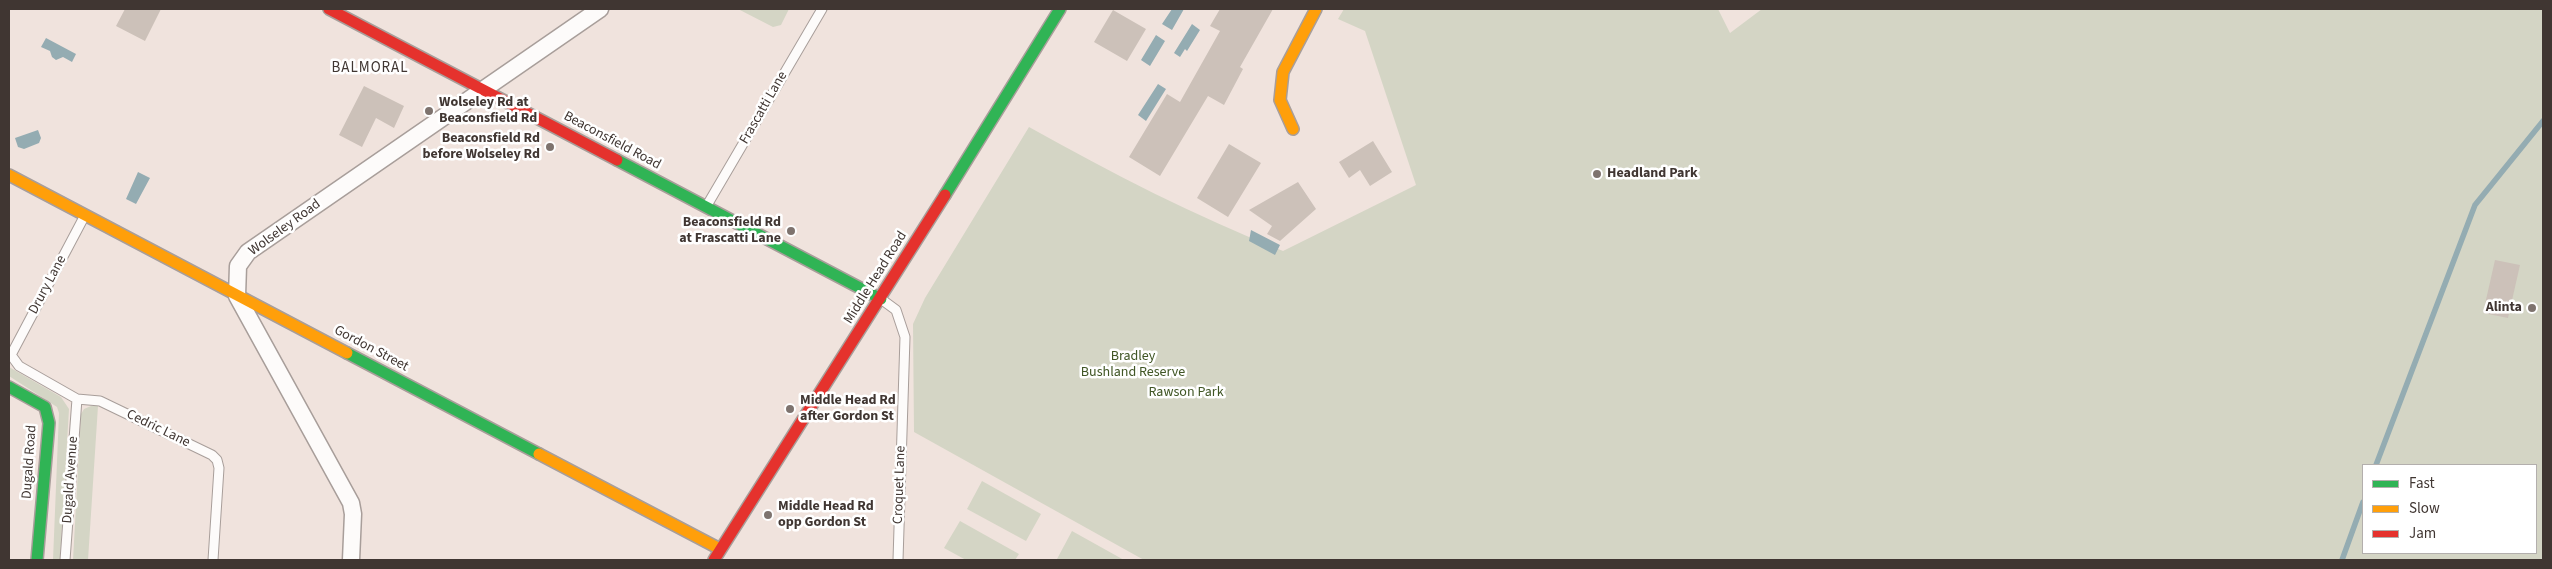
<!DOCTYPE html>
<style>
body{margin:0}
#map{position:relative;width:2552px;height:569px;overflow:hidden;background:#f0e3dd;font-family:"Source Sans 3",sans-serif}
canvas{display:block}
.frame{position:absolute;inset:0;border:10px solid #403632;pointer-events:none}
.legend{position:absolute;left:2362px;top:464px;width:175px;height:90px;box-sizing:border-box;background:#fff;border:1px solid #b3afad;margin:0;padding:6px 9px;list-style:none;font-size:15px;color:#403632}
.legend li{display:flex;align-items:center;gap:10px;height:25px}
.legend b{width:25px;border:1px solid #b3afad}
</style>
<div id="map">
<canvas width="2552" height="569"></canvas>
<div class="frame"></div>
<ul class="legend">
<li><b style="height:6px;background:#30b455"></b>Fast</li>
<li><b style="height:6px;background:#ff9f0a"></b>Slow</li>
<li><b style="height:6px;background:#e5322d"></b>Jam</li>
</ul>
</div>
<script>
const ctx = document.querySelector('canvas').getContext('2d');
ctx.lineJoin = 'round';
function fill(path, color) {
  ctx.fillStyle = color;
  ctx.fill(path, 'evenodd');
}
function trace(path, color, width, dash) {
  ctx.strokeStyle = color;
  ctx.lineWidth = width;
  ctx.lineCap = dash ? 'butt' : 'round';
  ctx.setLineDash(dash || []);
  ctx.stroke(path);
}
function drawText(font, color, halo, rows, align = 'center') {
  ctx.font = font + ' "Source Sans 3",sans-serif';
  ctx.lineWidth = 5;
  ctx.setLineDash([]);
  ctx.textBaseline = 'middle';
  ctx.strokeStyle = halo;
  ctx.fillStyle = color;
  for (const [text, x, y, turn = 0] of rows) {
    ctx.save();
    ctx.translate(x, y);
    ctx.rotate((+turn || 0) * Math.PI / 180);
    ctx.textAlign = isNaN(turn) ? turn : align;
    if (halo) ctx.strokeText(text, 0, 0);
    ctx.fillText(text, 0, 0);
    ctx.restore();
  }
}
fill(new Path2D(`
 M738,9H789L781,25L773,27Z
 M1344,9H1718L1730,33L1762,9H2543V560H1144L914,432L913,324L925,298L1029,127C1111,173 1195,216 1283,251L1416,185L1365,31L1338,19ZM2363,465H2536V553H2363Z
 M9,367L61,397L69,409L60,560H53L59,413L57,407L9,376Z
 M91,406H98L88,560H73L81,414L84,409Z
 M982,481L1041,514L1026,541L967,509Z
 M960,521L1019,554L1015,560H966L944,548Z
 M1072,531L1124,560H1060L1057,559Z`), '#d4d5c5');
fill(new Path2D(`
 M1172,9H1184L1172,30L1162,24Z
 M1192,24L1200,30L1187,51L1185,49L1180,57L1174,53Z
 M1156,35L1165,41L1150,66L1141,60Z
 M46,38L76,54L72,62L63,57L56,60L52,57L50,51L41,47Z
 M1158,84L1166,89L1146,121L1138,115Z
 M38,130L41,138L39,143L24,149L18,147L15,138Z
 M138,172L150,178L136,204L126,199Z
 M1251,230L1280,245L1275,255L1249,241Z`), '#94acb2');
trace(new Path2D(`
 M2376,465L2475,205L2543,121
 M2342,560L2363,502`), '#94acb2', 5.5);
fill(new Path2D(`
 M125,9H161L145,41L116,26Z
 M1220,9H1273L1240,67L1243,69L1224,105L1208,96L1160,176L1129,157L1167,94L1180,102L1220,31L1210,26Z
 M1113,10L1146,29L1127,61L1094,42Z
 M364,86L404,106L394,128L376,118L362,147L339,135Z
 M1373,141L1392,172L1370,186L1360,170L1349,178L1339,162Z
 M1229,144L1261,163L1228,217L1197,198Z
 M1298,182L1316,209L1280,241L1267,234L1272,226L1249,210Z
 M2495,260L2520,265L2508,318L2483,313Z`), '#ccc1b9');
const lane = new Path2D(`
 M706,207L822,9
 M881,299L896,310L905,337L898,560
 M11,355L19,366L77,399L100,401L212,455L217,460L219,468L213,560
 M11,355L84,217
 M65,560L77,399`);
const street = new Path2D(`
 M351,560L353,514L351,503L237,296L238,266L248,252L600,9`);
const fast = new Path2D(`
 M617,160L881,299
 M945,195L1060,9
 M347,353L539,454
 M9,387L45,407L49,423L37,560`);
const slow = new Path2D(`
 M1293,129L1280,100L1283,72L1316,9
 M9,175L347,353
 M539,454L720,549`);
const jam = new Path2D(`
 M329,9L617,160
 M714,560L945,195`);
trace(lane, '#a89e9a', 11);
trace(street, '#a89e9a', 19);
trace(fast, '#a89e9a', 14);
trace(slow, '#a89e9a', 14);
trace(jam, '#a89e9a', 14);
trace(lane, '#fdfbfa', 9);
trace(street, '#fdfbfa', 16);
trace(fast, '#30b455', 11);
trace(slow, '#ff9f0a', 11);
trace(jam, '#e5322d', 11);
for (const [x, y, r, color] of [
 [429,111,5,"#7e736e"],
 [550,147,5,"#7e736e"],
 [1597,174,5,"#7e736e"],
 [791,231,5,"#7e736e"],
 [2532,308,5,"#7e736e"],
 [790,409,5,"#7e736e"],
 [768,515,5,"#7e736e"]
]) {
  const dot = new Path2D();
  dot.arc(x, y, r, 0, 2 * Math.PI);
  ctx.fillStyle = color;
  ctx.fill(dot);
  trace(dot, '#fff', 2);
}
drawText('bold 14px', '#403632', '#fff', [
 ["Wolseley Rd at",439,103],
 ["Beaconsfield Rd",439,119],
 ["Beaconsfield Rd",540,139,"right"],
 ["before Wolseley Rd",540,155,"right"],
 ["Headland Park",1607,174],
 ["Beaconsfield Rd",781,223,"right"],
 ["at Frascatti Lane",781,239,"right"],
 ["Alinta",2522,308,"right"],
 ["Middle Head Rd",800,401],
 ["after Gordon St",800,417],
 ["Middle Head Rd",778,507],
 ["opp Gordon St",778,523]
], 'left');
drawText('14px', '#403632', '#fff', [
 ["Frascatti Lane",764,108,-60],
 ["Beaconsfield Road",612,141,28],
 ["Wolseley Road",285,228,-36],
 ["Middle Head Road",876,278,-58],
 ["Drury Lane",48,285,-62],
 ["Gordon Street",371,349,28],
 ["Cedric Lane",158,429,26],
 ["Dugald Road",30,462,-86],
 ["Dugald Avenue",71,480,-86],
 ["Croquet Lane",900,485,-88]
]);
drawText('14px', '#405625', '#fff', [
 ["Bradley",1133,357],
 ["Bushland Reserve",1133,373],
 ["Rawson Park",1186,393]
]);
ctx.letterSpacing = '1px';
drawText('15px', '#403632', '#fff', [
 ["BALMORAL",370,69]
]);
ctx.letterSpacing = '0px';
</script>
